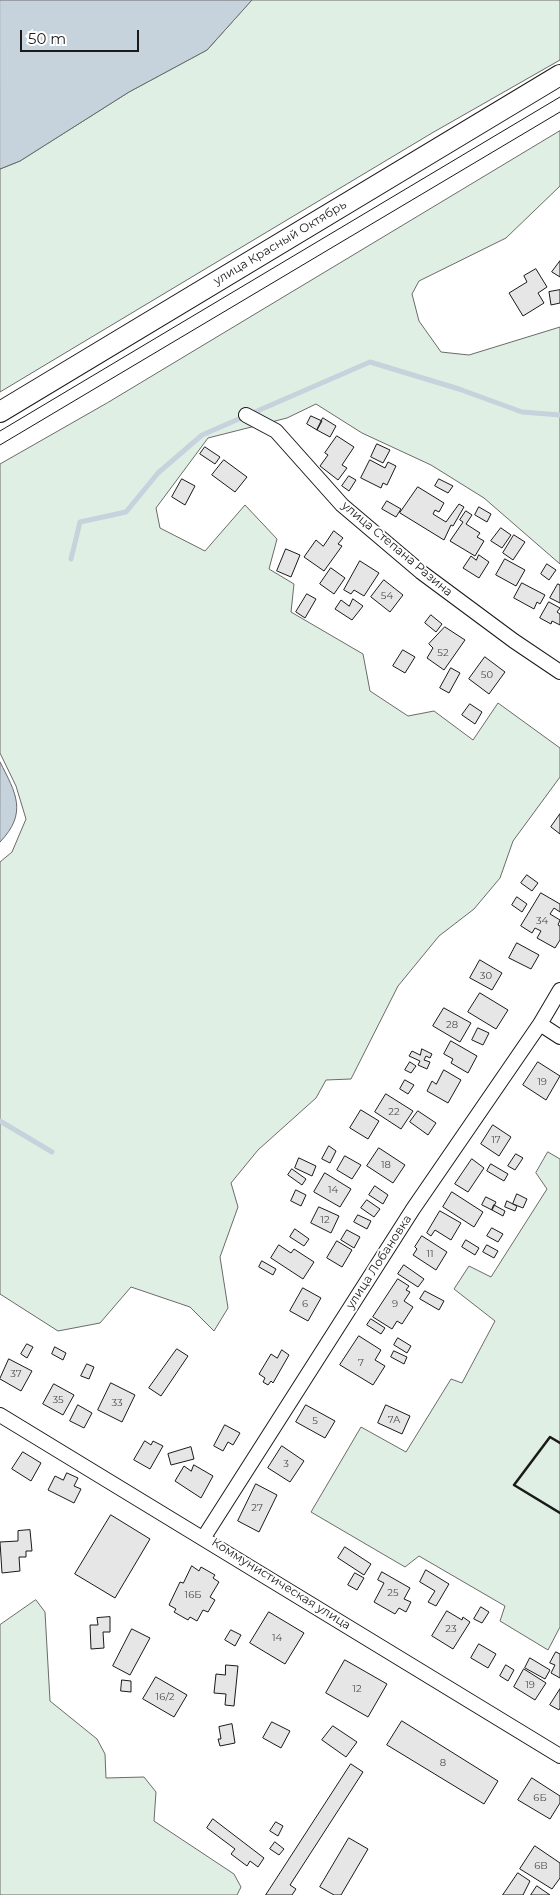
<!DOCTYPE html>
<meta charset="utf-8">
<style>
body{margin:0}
#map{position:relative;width:560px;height:1895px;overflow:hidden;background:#fff;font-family:Montserrat,sans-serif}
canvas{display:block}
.scale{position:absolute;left:20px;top:30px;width:119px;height:22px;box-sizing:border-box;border:2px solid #1a1a1a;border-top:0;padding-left:6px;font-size:15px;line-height:18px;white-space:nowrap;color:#1a1a1a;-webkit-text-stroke:4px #fff;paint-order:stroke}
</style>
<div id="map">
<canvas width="560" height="1895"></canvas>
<div class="scale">50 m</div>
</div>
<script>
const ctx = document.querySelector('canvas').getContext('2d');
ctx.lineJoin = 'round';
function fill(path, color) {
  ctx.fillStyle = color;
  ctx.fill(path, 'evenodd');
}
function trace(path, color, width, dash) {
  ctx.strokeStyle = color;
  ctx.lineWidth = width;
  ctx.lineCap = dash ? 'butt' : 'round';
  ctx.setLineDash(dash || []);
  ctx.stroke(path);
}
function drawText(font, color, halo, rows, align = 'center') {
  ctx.font = font + ' Montserrat,sans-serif';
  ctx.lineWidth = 4;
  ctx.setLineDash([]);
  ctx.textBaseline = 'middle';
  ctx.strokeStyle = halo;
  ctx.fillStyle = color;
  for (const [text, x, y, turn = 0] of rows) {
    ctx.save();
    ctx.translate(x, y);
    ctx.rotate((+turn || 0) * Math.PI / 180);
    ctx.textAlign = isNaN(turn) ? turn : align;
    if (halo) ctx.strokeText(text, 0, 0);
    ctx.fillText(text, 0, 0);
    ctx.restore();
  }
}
const green = new Path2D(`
 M252,0H560V60L432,133L0,392V169L20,161L129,92L207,50Z
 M560,131V186L506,238L419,281L412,294L419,321L441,352L469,355L560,327V564L484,498L431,465L362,433L316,404L287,418L208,438L156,508L160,528L205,551L245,505L277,539L269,569L294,584L291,612L363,654L370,691L408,716L434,711L473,740L498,703L560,748V777L513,841L500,878L474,909L439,936L398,986L351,1079L326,1080L316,1098L258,1150L231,1183L238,1207L220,1257L228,1308L214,1331L190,1307L131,1287L100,1323L58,1331L0,1294V862L12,852L26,819L16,786L0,753V464L107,403Z
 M548,1152L560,1159V1627L548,1650L500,1621L505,1606L419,1556L405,1567L311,1512L361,1427L406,1452L451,1379L462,1383L495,1321L454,1289L469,1266L491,1277L547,1189L536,1173Z
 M36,1600L45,1612L50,1701L97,1739L105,1754L106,1778L144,1777L156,1792L154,1821L234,1874L241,1887L237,1895H0V1625Z`);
fill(green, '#e0efe3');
trace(green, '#6a6a6a', 1);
const water = new Path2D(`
 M0,0H252L207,50L129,92L20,161L0,169Z
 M0,762C16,793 28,813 0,842Z`);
fill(water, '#c6d2dc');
trace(water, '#6a6a6a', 1);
trace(new Path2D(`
 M71,559L80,522L126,512L158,473L202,435L370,362L459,389L522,412L560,415
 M0,1121L52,1152`), '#c6d2dc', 5);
const building = new Path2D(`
 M560,261V277L552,272Z
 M536,269L547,287L538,293L544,303L523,316L509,293L527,282L524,276Z
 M560,290V303L551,305L549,292Z
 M311,416L322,421L317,430L307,424Z
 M323,418L336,426L330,437L317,430Z
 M337,436L354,447L342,465L347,468L338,480L320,466L328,455L325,453Z
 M377,444L390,450L383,463L371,457Z
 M205,447L220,457L215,464L200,454Z
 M224,460L247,477L235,492L212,475Z
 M370,460L385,468L388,462L396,466L387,485L383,483L381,488L361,478Z
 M349,476L356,480L349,491L342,486Z
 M182,479L195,486L185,505L172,497Z
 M439,479L453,486L448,493L435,486Z
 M418,487L444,503L439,512L435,510L433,514L446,522L459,504L464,507L453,526L451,525L444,540L400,513Z
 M387,501L401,509L396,517L382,509Z
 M479,507L491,514L487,522L475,515Z
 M466,511L472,515L466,524L480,533L477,537L484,541L475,556L450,541L463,522L460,520Z
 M501,528L511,535L502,548L491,541Z
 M334,531L343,538L338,544L342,546L324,571L304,557L316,540L323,546Z
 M514,535L525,542L513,560L503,553Z
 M286,549L300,555L291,577L277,571Z
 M479,555L489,562L479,578L463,568L471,556L476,560Z
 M505,559L525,570L516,586L496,575Z
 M360,561L379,573L364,596L354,590L351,594L344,590Z
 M547,564L556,570L549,580L541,574Z
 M331,568L345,578L334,594L320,584Z
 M384,580L403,595L390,612L371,597Z
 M522,583L545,595L540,604L537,602L534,609L514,598Z
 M558,584L560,585V603L550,598Z
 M307,594L316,599L305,618L296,612Z
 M353,599L363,606L352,620L335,609L341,600L349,606Z
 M549,602L560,608L557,612L560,614V625L552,621L551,624L540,618Z
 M431,615L442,624L436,632L425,623Z
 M445,627L465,640L444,670L427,658L433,648L429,644Z
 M403,650L415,657L405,673L393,666Z
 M485,657L505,672L489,694L469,679Z
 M451,668L460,673L449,693L440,688Z
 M470,704L482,712L475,724L462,715Z
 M560,814V834L551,827Z
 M527,875L538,883L532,891L521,883Z
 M541,893L560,904V912L554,908L550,914L560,920L558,925L560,926V940L555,948L537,938L541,931L535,928L532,933L521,926Z
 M517,897L527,904L522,912L512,905Z
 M517,943L539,955L531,969L509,958Z
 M480,960L502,973L492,990L470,978Z
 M480,993L508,1010L496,1029L468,1012Z
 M444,1008L471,1023L460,1042L433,1026Z
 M478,1028L489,1033L483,1045L472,1040Z
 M451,1041L477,1056L468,1073L451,1063L453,1059L444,1054Z
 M422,1049L432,1054L430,1058L426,1056L424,1060L430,1062L427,1069L418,1065L420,1061L409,1056L412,1051L420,1055Z
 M410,1062L416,1066L411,1073L405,1070Z
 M538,1062L560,1076L546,1100L523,1085Z
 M444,1070L461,1080L448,1103L427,1091L432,1081L436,1084Z
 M405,1080L414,1085L408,1094L400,1089Z
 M386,1094L413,1111L401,1129L375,1112Z
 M361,1110L379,1121L368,1139L350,1128Z
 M418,1111L436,1123L428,1135L410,1122Z
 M493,1125L511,1137L499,1156L481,1144Z
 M329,1146L336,1151L330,1163L322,1159Z
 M379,1148L405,1165L393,1183L367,1166Z
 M516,1154L523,1158L515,1170L508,1166Z
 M345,1156L361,1165L352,1179L337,1170Z
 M299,1158L316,1166L312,1176L295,1168Z
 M472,1159L484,1168L468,1192L455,1184Z
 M491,1164L508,1174L504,1181L487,1171Z
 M292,1169L306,1179L302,1185L288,1175Z
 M325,1173L351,1189L340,1207L314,1192Z
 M375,1186L388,1195L383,1204L369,1195Z
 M296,1190L306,1195L301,1206L291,1201Z
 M452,1192L483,1212L474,1227L443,1207Z
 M517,1194L527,1199L523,1208L513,1204Z
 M486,1197L496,1202L492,1210L482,1205Z
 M367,1200L380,1209L374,1217L361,1208Z
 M507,1201L517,1206L515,1211L505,1207Z
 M494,1205L505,1211L503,1216L492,1210Z
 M319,1207L339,1216L331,1233L311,1223Z
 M440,1211L461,1223L451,1240L435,1230L431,1236L427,1233Z
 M358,1215L371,1221L367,1229L354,1222Z
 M492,1228L503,1234L498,1242L487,1236Z
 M295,1229L309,1239L304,1246L290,1237Z
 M347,1230L360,1237L354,1248L341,1240Z
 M422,1236L447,1252L436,1270L413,1255L417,1249L415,1247Z
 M466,1240L479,1248L475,1255L462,1247Z
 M337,1241L352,1250L342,1267L327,1258Z
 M279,1245L291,1253L294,1249L314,1262L303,1279L271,1258Z
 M487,1245L498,1251L494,1258L483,1252Z
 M262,1261L276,1269L273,1275L259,1267Z
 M404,1265L424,1279L418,1287L398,1274Z
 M398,1279L409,1286L406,1290L410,1292L404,1301L413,1307L402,1324L397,1321L392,1329L373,1317Z
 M303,1288L321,1298L308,1321L290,1311Z
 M425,1291L444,1301L439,1310L420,1299Z
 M371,1319L385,1328L381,1334L367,1325Z
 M359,1336L381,1350L375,1360L385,1366L373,1385L340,1365Z
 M398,1338L411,1346L407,1353L394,1345Z
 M27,1344L33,1347L27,1358L21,1354Z
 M55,1347L66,1353L63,1360L52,1354Z
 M177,1349L188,1356L161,1396L149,1388Z
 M282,1350L289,1355L273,1383L271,1381L268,1385L263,1382L265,1378L259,1374L271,1354L277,1358Z
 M394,1351L407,1357L404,1364L391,1357Z
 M9,1359L32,1371L21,1391L0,1379Z
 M87,1364L94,1367L89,1379L81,1376Z
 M111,1383L135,1395L122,1422L98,1410Z
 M54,1384L74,1395L63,1415L43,1404Z
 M78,1405L92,1413L84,1428L70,1421Z
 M306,1405L335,1421L325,1438L296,1422Z
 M386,1405L410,1416L402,1434L378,1423Z
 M225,1425L240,1433L233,1445L228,1442L223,1451L214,1446Z
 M145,1441L151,1445L153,1441L163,1446L150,1469L134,1460Z
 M282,1446L304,1461L290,1482L268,1468Z
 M191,1447L194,1459L171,1465L168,1454Z
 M23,1452L41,1463L31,1481L12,1469Z
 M194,1465L213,1476L201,1498L175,1481L184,1466L191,1471Z
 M67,1473L78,1478L74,1486L81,1489L74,1503L48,1490L55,1476L63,1480Z
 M256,1484L277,1495L259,1532L238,1521Z
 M111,1515L150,1539L115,1598L75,1574Z
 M30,1530L32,1551H26V1557H19L20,1571L2,1573L0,1542L18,1541V1531Z
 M345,1547L371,1564L364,1575L338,1558Z
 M192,1566L199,1571L201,1567L215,1575L213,1578L219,1582L210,1597L215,1600L208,1612L203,1610L197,1621L190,1617L188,1620L174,1612L176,1609L169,1605L180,1582L183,1583Z
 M426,1570L449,1584L436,1606L428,1602L435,1591L420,1582Z
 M382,1572L410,1588L404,1599L411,1602L406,1612L399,1608L395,1614L374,1602L384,1583L378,1580Z
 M355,1573L364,1578L357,1590L348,1585Z
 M481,1607L489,1612L482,1623L474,1619Z
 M447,1611L462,1620L463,1617L470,1622L453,1649L432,1636Z
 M269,1612L304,1633L285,1664L250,1643Z
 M110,1617V1632H103L104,1648L91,1649L90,1625H98L97,1618Z
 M132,1629L150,1638L130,1675L113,1666Z
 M231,1630L241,1635L235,1646L225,1640Z
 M479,1644L496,1654L488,1668L471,1658Z
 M556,1652L560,1654V1678L551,1673L555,1665L550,1663Z
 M530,1658L550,1670L545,1679L525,1668Z
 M345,1660L387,1684L368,1717L326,1693Z
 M226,1665L238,1666L234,1706L225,1705L226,1694L214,1693L216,1674L225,1675Z
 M506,1665L514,1670L508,1681L500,1676Z
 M524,1669L546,1683L535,1700L514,1687Z
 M156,1677L187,1695L174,1717L143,1699Z
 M122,1680L131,1681V1692L121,1691Z
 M560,1689V1708L559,1710L550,1705Z
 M402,1721L498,1781L484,1804L387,1745Z
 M272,1722L290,1731L281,1748L263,1738Z
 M232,1724L235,1743L220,1746L218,1739H221L219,1727Z
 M333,1726L357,1742L346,1757L322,1740Z
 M351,1764L363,1772L290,1885L296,1889L292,1895H266Z
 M532,1778L560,1796V1803L550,1819L518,1800Z
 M213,1819L264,1858L258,1867L250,1861L247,1866L231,1854L235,1849L207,1828Z
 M276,1822L283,1826L278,1836L270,1831Z
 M349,1838L368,1849L341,1895H334L320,1887Z
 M275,1842L284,1849L279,1855L270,1849Z
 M535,1846L560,1863V1878L552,1889L520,1869Z
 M518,1873L530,1881L523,1895H503Z
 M537,1886L550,1895H531Z`);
fill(building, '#e6e6e6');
trace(building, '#1a1a1a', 1);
const street = new Path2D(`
 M246,415L276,431L342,505L421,572L514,641L560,672
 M540,1024L560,1037
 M0,1415L560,1756
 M204,1537L413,1209L540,1024L560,990`);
const secondary = new Path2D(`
 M0,412L560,75`);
trace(street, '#1a1a1a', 16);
trace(secondary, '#1a1a1a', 22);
trace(street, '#fff', 14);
trace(secondary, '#fff', 20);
trace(new Path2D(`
 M0,431L560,97
 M0,445L560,112`), '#1a1a1a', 1);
trace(new Path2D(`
 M560,1443L550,1437L514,1485L560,1513`), '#1a1a1a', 2.5);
drawText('10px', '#4d4d4d', null, [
 ["54",387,596],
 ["52",443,653],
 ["50",487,675],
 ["34",542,921],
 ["30",486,976],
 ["28",452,1025],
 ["19",542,1082],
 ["22",394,1112],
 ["17",496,1140],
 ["18",386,1165],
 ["14",333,1190],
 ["12",325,1220],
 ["11",430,1254],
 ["6",305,1304],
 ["9",395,1304],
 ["7",361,1363],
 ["37",16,1374],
 ["35",58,1400],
 ["33",117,1403],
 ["7А",394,1420],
 ["5",315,1421],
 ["3",286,1464],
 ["27",257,1508],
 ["25",393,1593],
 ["16Б",193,1595],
 ["23",451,1629],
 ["14",277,1638],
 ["19",530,1685],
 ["12",357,1689],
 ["16/2",165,1697],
 ["8",443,1763],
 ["6Б",540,1798],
 ["6В",541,1866]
]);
drawText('12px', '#1a1a1a', '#fff', [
 ["улица Красный Октябрь",280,243,-31],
 ["улица Степана Разина",397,549,40],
 ["улица Лобановка",379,1262,-57],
 ["Коммунистическая улица",281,1584,32]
]);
</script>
